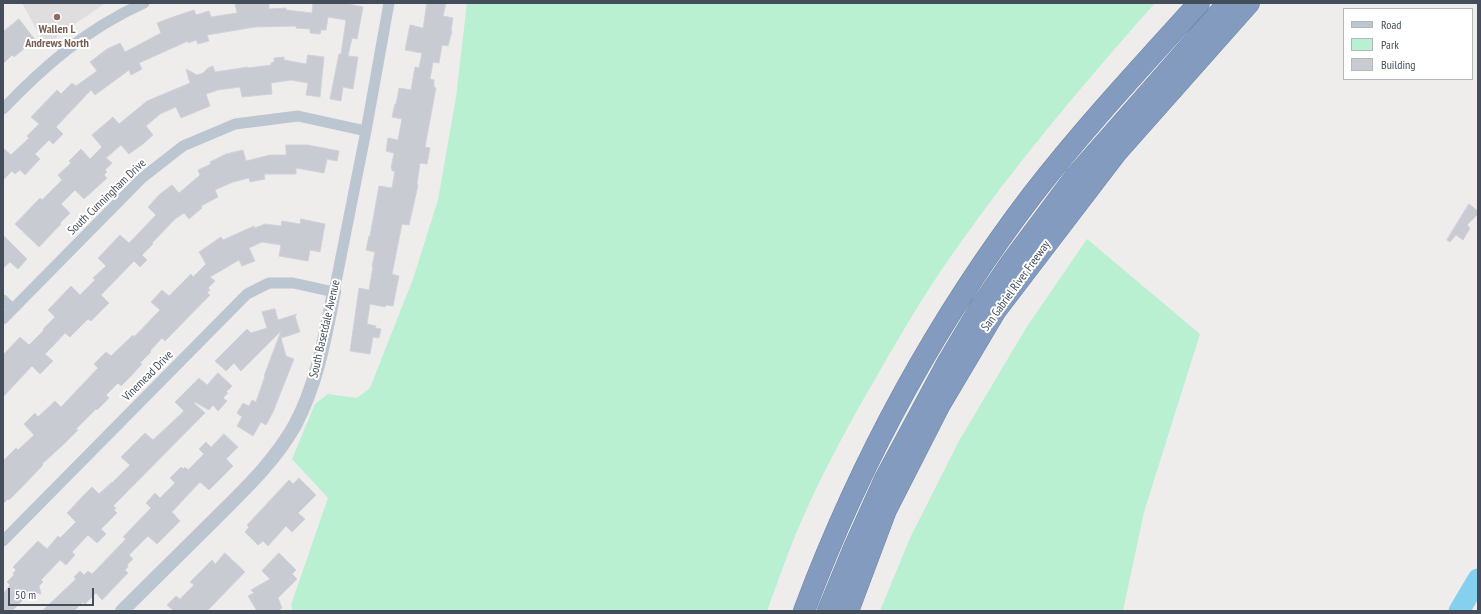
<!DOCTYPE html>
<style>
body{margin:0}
#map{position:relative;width:1481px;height:614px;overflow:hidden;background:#efecec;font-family:"PT Sans Narrow",sans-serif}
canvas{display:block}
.frame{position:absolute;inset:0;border:4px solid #444e5a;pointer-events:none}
.legend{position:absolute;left:1343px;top:8px;width:130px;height:72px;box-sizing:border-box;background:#fff;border:1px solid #b4b8bd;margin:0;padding:5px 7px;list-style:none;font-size:12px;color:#444e5a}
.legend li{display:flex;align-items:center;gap:8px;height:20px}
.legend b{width:20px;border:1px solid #b4b8bd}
.scale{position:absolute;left:8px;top:588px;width:86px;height:18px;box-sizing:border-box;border:2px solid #444e5a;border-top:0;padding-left:5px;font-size:12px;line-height:14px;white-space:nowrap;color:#444e5a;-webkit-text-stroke:3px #fff;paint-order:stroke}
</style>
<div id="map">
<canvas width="1481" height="614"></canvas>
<div class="frame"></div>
<ul class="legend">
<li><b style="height:5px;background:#bcc6d0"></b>Road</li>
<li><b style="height:11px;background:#b8f0d1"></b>Park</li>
<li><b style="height:11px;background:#c9cbd2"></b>Building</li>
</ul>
<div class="scale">50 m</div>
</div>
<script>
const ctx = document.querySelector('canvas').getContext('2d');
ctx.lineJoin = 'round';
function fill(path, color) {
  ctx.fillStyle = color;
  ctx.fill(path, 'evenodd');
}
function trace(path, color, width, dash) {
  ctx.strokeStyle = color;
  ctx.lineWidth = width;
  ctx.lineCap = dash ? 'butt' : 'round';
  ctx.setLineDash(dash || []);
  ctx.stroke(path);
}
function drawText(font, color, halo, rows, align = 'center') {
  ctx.font = font + ' "PT Sans Narrow",sans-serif';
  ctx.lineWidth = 4;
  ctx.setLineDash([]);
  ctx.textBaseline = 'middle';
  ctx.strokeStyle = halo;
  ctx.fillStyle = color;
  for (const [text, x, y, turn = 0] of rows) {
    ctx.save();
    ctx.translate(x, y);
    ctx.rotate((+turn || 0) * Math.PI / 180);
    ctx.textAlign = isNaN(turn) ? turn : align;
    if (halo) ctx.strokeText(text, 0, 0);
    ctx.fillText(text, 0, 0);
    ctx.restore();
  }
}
fill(new Path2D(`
 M22,3H106L64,31L46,47Z`), '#e0ddde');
fill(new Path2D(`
 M467,3H1155C1083,84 1013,167 951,256C925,293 901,334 878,374C850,422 823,471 801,522C788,551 778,582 767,611H293L291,605L328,498L292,459L315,404L328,394L357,398L370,388L413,279L438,200L456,97Z
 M1087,239L1200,334L1144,512L1123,611H880L910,538L959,441L1026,328Z`), '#b8f0d1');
trace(new Path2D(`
 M1459,611L1478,579`), '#84d0ee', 21);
const building = new Path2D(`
 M235,3H269V9L286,8V10L312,13L313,3H344L363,7L357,39L352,38L348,56L358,57L353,89L343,87L341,101L330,99L339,54H341L346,20L328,17L326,30H321L320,34L310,33V29L296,28V26L255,27L207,35L209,41L198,44L196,40L188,43V41L139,63L142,69L131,75L129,70L95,95L91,90L56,127L63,134L53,144L49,140L35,154L40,159L25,175L20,170L15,174L12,171L3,180V148L11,155L29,138L27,136L39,124L31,117L57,90L61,94L72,83L76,86L97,71L90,62L107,49L120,43L125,52L161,33L157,23L170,18L194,10L196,15L209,11L211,17L237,13Z
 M427,3H446L443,16L453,18L451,30L452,31L448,46L442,45L439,63L433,62L430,79L434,80V87L436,88L425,147L430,148L427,164L420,163L417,184L418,185L409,225L402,224L392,274L399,276L393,306L386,305L385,307L370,304L367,324L376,326L375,328L381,329L379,338L373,337L370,354L350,351L359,288L369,290L373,267H372L375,252L366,250L369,236H370L379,186L392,188L395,171H392V168H391L394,153L386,151L388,138L398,140L402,119L392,117L395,104H396L399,88L411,90L415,67L419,68L422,53L405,50L410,25L423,28Z
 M19,19L36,41L26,49L25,48L14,57L12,55L3,64V32Z
 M308,55L324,57L320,97L306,95L308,83L291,80L271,83L272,94L242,97L240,87L218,90L206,94L210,106L181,118L176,107L160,114L146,126L153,135L143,144L129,154L121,145L106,158L112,163L105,170L107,172L104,175L107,178L84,199L75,190L61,204L70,213L60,223L61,224L39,247L15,224L40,198L42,200L62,180L58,175L71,163L69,161L81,149L90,159L102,147L92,135L113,117L119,124L147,101L190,83L186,69L197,75L203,73L208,68L213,66L215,72L248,67V68L271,65V63L274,62V58L284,57V60L306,64Z
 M286,145H308L339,151L337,161L327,159L324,173L296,168V174H264L265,179L250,182L249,178L233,182L215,190L218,197L201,206L202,208L189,219L184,213L175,219L152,243L153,244L142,255L147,260L140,267L134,261L101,295L109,303L91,321L88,319L70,337L65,333L53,346L45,354L53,361L40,374L32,366L3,397V355L20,337L29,345L44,330L43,329L55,317L48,310L71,286L80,295L95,280L93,278L106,266L98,258L120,235L129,243L156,215L148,207L160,194L172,185L179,193L200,175L198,170L211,164L210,162L226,154L243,150L246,161L270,155H286Z
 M1469,204L1478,211V214L1467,225L1470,228L1463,240L1456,235L1450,242L1447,240Z
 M301,219L325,224L320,252L310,250L308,261L279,256L281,245L262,242L249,248L255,261L242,266L239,260L210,277L215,281L208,288L210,290L207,293L210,295L165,341L162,338L150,351L151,352L140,363L142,364L131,376L121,386L118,383L106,395L109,398L97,410L96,409L76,429L78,430L65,443L42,464L43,465L21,488L9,500L8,499L3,504V461L16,448L18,450L34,435L24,424L35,413L38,417L55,401L61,407L98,368L94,364L106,352L111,356L133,335L134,337L160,310L151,302L162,290L169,296L191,274L193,277L206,264L199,252L221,237L223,240L254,226L255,228L265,224L281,226L282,221L300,224Z
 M3,235L27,259L18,269L10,262L3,268Z
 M275,309L278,320L297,314L295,316L300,332L281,338L286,356L294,359L273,412L266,425L261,422L253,436L237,426L242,417L237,413L243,403L249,406L252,400L256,402L265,376H264L281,331L241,371L234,363L226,371L215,361L247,329L251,333L267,328L262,312Z
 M218,373L232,386L226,392L228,393L223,398L227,401L218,411L213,405L209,410L195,402L194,403L205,413L113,506L116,508L114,510L117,513L101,529L106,534L97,543L88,535L72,552L75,555L66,565L60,560L41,580L43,582L39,586L41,594L33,592L26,599L25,598L12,611H3V594L10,585L7,582L14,575L13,573L16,570L13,567L38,541L47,549L58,536L60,538L76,522L67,513L83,496L92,487L99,494L112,482V483L130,465L121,457L145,433L153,440L184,411L175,402L199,378L207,385Z
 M224,434L238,447L226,459L233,466L209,490L200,482L183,500L172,512L180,521L157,544L148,536L129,555L133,559L127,565L128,567L125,570L128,573L102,600L96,593L85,604L83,602L74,611H42L76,579L74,577L80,571L84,575L88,571L92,574L126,539L123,537L151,508L146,503L155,493L160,498L175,483L170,478L181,467L183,469L185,467L188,470L204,454L199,449L206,442L211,447Z
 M299,478L316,495L298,513L305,519L292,532L286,526L268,546L263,541L258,545L245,532L249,527L247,525L289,480L293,484Z
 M225,553L245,572L207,611H174L167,605L176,596L180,599L194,585L190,582L212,560L215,564Z
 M279,553L296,570L292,574L297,579L278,598L282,608L277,611H257L248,596L254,593L251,590L270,579L262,571Z`);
fill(building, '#c9cbd2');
trace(building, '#d0d2d9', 1);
const motorway = new Path2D(`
 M804,611C860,462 936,321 1033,194C1085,127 1142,66 1199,3
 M828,611L854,548L885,479L948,362L980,308L1013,260L1075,177L1228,3
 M848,611L886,510L939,406L996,310L1116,153L1249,3`);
trace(motorway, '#6d86a9', 22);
trace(new Path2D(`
 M3,109C45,65 88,28 144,3
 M3,300L12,309
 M3,319L142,178L183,146L235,124L298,116L366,131
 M3,541L247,294L269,283H293L334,292L366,131L389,3`), '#bcc6d0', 11);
trace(new Path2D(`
 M122,611C153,580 184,550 215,519C244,490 275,461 295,425C317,384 325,337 334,292`), '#bcc6d0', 14);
trace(motorway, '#829bbe', 21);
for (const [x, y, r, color] of [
 [57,17,4,"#8d6e63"]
]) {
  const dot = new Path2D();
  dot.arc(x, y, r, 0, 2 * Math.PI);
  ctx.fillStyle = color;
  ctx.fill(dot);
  trace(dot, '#fff', 1.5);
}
drawText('bold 12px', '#785e54', '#fff', [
 ["Wallen L",57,30],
 ["Andrews North",57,44]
]);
drawText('12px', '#444e5a', '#fff', [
 ["South Cunningham Drive",107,197,-44],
 ["San Gabriel River Freeway",1016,286,-54],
 ["South Basetdale Avenue",325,329,-77],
 ["Vinemead Drive",148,376,-45]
]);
</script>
